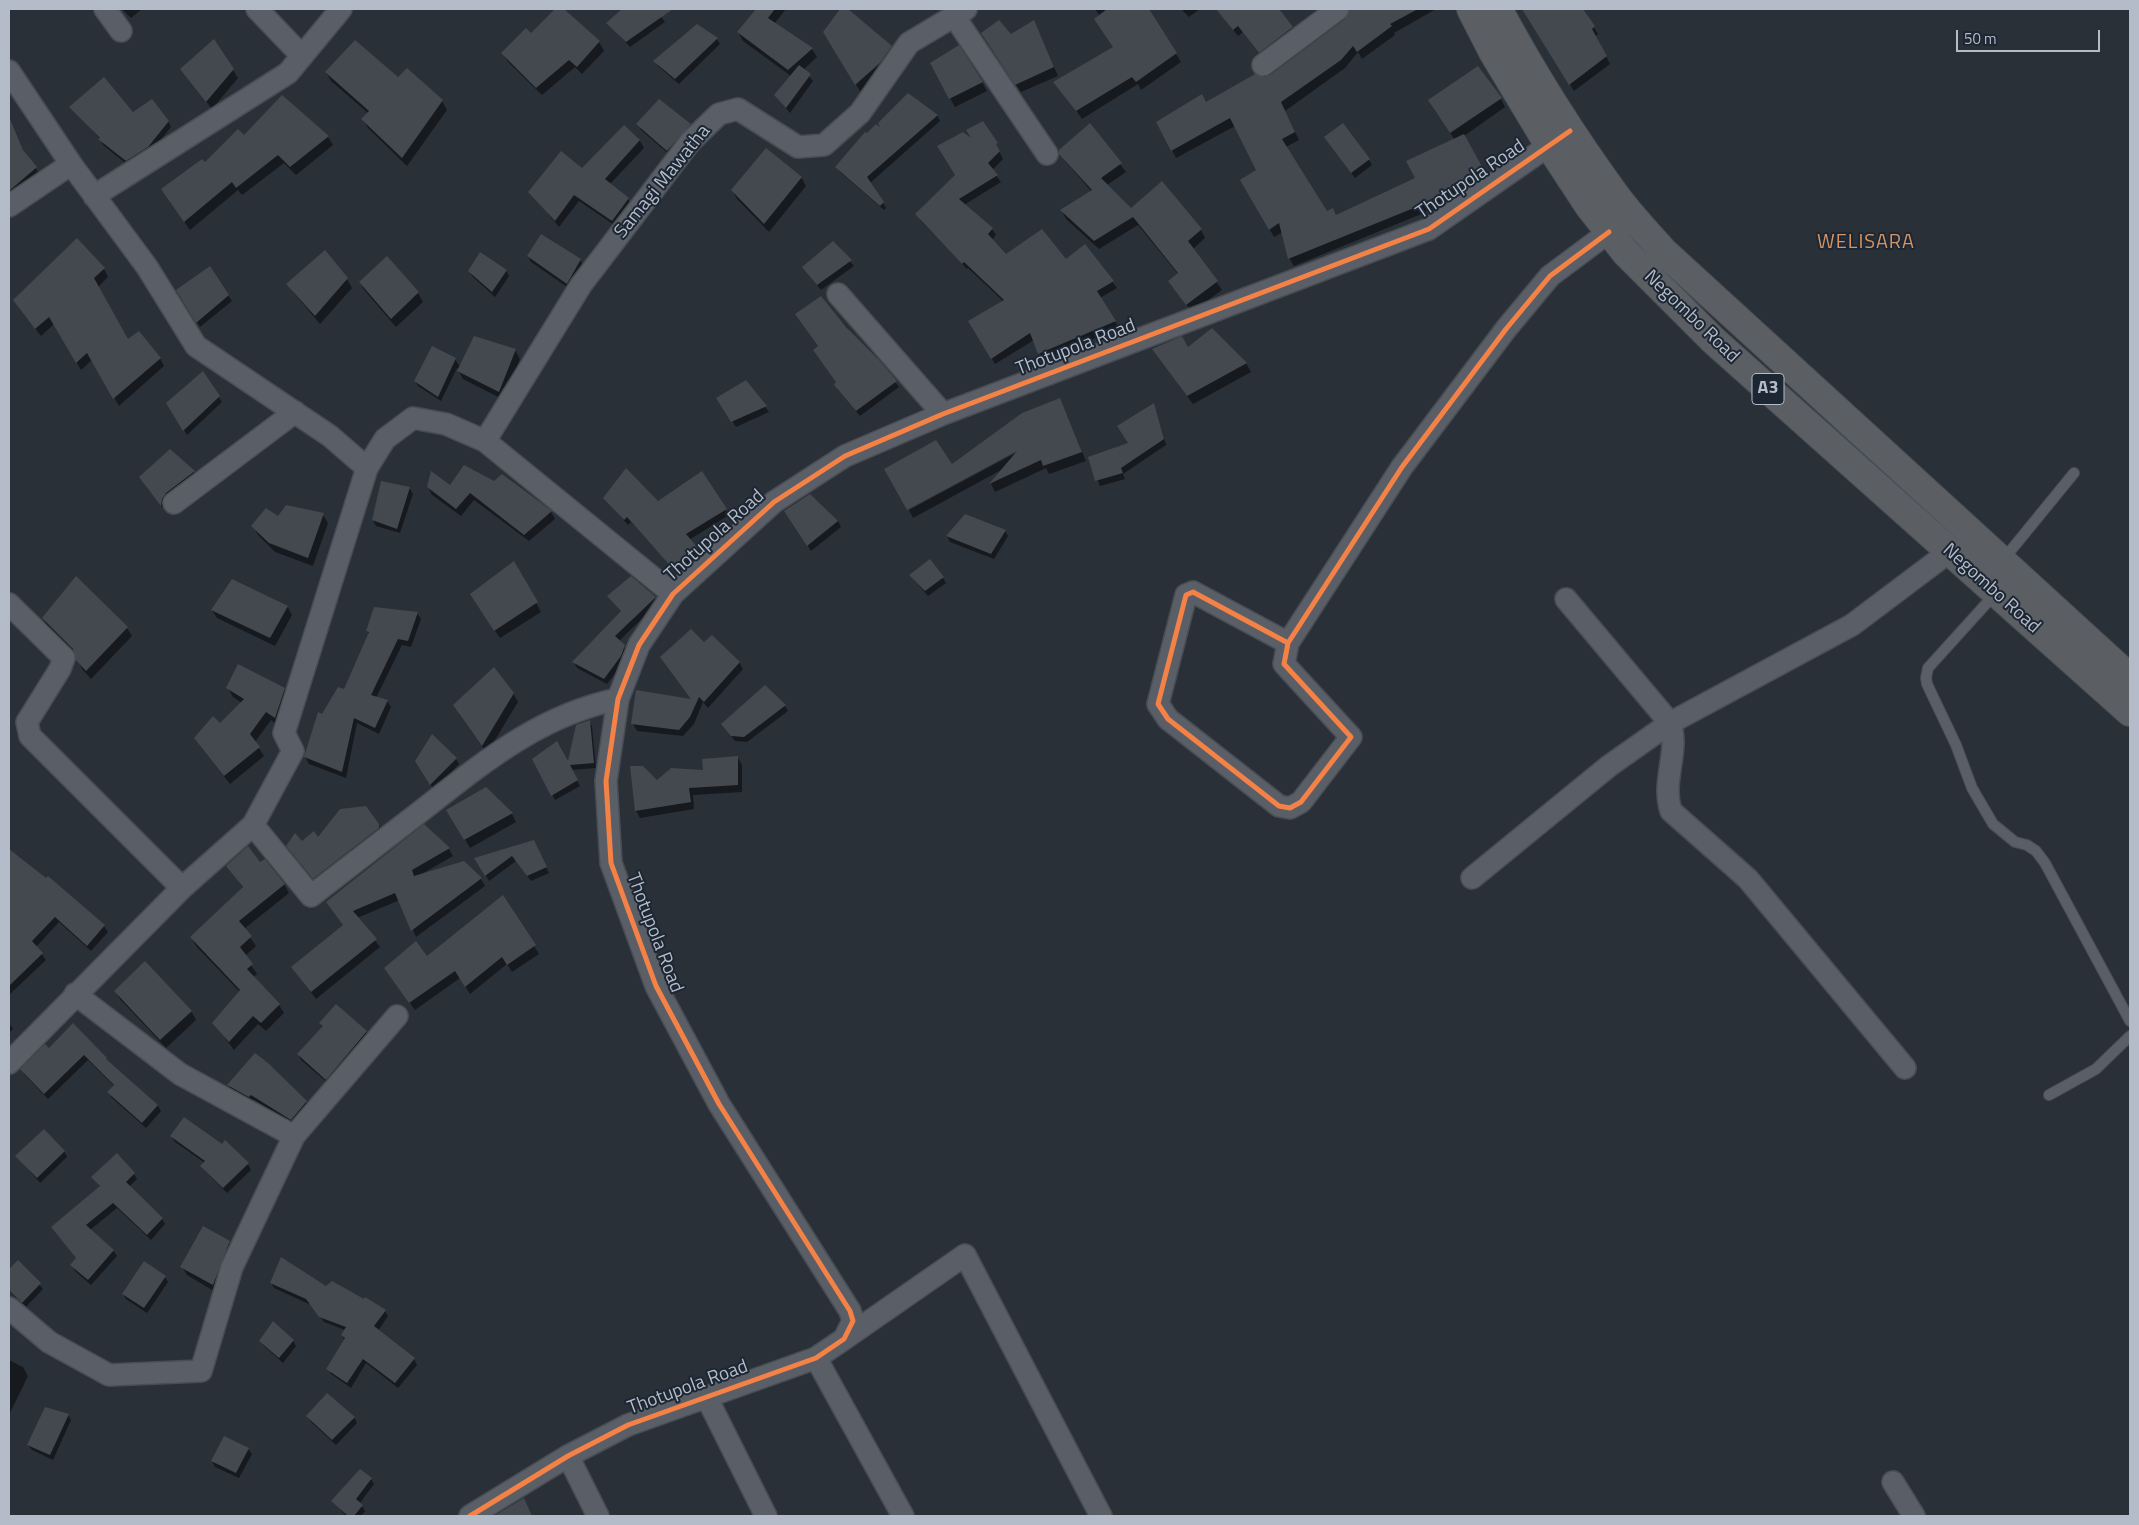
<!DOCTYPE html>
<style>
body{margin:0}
#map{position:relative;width:2139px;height:1525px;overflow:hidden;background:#2a3038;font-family:"Titillium Web",sans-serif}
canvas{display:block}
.frame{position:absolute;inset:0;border:10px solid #b4bcc9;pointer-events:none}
.scale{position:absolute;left:1956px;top:30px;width:144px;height:22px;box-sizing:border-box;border:2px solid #b4bcc9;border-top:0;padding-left:6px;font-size:15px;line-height:18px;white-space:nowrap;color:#b4bcc9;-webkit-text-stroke:4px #1d2633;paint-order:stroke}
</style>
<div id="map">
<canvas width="2139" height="1525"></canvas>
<div class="frame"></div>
<div class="scale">50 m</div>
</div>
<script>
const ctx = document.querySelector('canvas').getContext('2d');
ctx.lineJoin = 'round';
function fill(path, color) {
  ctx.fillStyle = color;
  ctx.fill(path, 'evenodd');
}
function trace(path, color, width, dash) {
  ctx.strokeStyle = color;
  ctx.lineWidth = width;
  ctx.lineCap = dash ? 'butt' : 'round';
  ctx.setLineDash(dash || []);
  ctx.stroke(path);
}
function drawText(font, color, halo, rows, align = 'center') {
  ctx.font = font + ' "Titillium Web",sans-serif';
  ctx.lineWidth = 4;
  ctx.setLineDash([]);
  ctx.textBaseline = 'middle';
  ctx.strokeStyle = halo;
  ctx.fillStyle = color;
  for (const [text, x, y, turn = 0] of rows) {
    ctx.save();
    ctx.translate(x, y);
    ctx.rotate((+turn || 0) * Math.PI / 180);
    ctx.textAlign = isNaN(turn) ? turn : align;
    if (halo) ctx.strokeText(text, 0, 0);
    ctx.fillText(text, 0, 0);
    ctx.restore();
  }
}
fill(new Path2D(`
 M122,9H142L131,18Z
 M624,9H655L665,22L630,47L608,23Z
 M758,9H786L774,24L812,49L817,57L803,70L813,81L790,113L775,95L791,76L743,41L738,32Z
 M841,9H847L891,47L896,55L861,93L825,32Z
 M1095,9H1148L1181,62L1141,90L1138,84L1082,119L1061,89L1114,48L1100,16Z
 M1181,9H1200L1189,17Z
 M1217,9H1278L1296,35L1263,59L1243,32L1238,36Z
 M1351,9H1378L1380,12L1384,9H1436L1394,33L1395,35L1362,59L1358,52L1345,68L1285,111L1299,140L1286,147L1326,213L1333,209L1337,216L1417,179L1455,140L1434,109L1501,99L1505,107L1464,136L1489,180L1419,215L1294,266L1289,258L1283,232L1274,237L1242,180L1258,171L1235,126L1176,158L1172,150L1206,103L1271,76L1346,20L1351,14Z
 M1524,9H1582L1598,34L1596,36L1610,64L1574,91Z
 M566,12L599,42L604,51L582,74L575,67L542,95L508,62L503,54Z
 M1038,30L1058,76L1021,92L987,42Z
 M717,39L720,44L679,84L658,66L655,61Z
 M931,64L982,82L987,91L955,107Z
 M181,69L233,70L238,78L212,109Z
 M326,72L399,79L442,101L447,110L407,166L368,128L363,119L368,113L331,81Z
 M283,97L328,137L333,145L296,175L284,163L242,195L238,190L190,230L167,197L205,164L244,137Z
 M71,107L132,114L168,121L171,127L151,152L129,166L103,145L100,139Z
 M9,115L24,153L39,173L9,199Z
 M937,115L940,121L870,183L886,208L884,210L840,172L837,167L884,132Z
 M983,123L1000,151H999L1003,159L992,170L1001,182L964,205L992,229L996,235L992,240L1006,256L1066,261L1085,246L1117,288L1100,298L1119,328L1043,360L1034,340L995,364L970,322L1003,301L968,268L967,269L921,221L917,215L956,175Z
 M638,124L690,125L693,130L671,156L641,130Z
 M1090,125L1126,172L1107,185L1131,210L1201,230L1205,238L1193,249L1222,290L1192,312L1169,281L1178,274L1138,225L1099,249L1066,219L1062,211L1092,192L1066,162L1061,153Z
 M624,127L640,141L644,148L610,184L628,199L632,206L617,227L579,201L559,227L530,192L582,170Z
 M1329,143L1369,160L1372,165L1355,178Z
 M801,177L806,186L769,232L737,199L732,190Z
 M833,243L854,266L821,290L803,267Z
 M528,256L580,260L583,265L570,289L531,262Z
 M387,258L418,293L423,302L396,327L365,291L360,283Z
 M104,269L108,277L98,287L128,341L160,358L164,366L119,406L92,360L81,370L54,324L41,336L19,308Z
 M506,270L509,276L495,297L473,277L469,271Z
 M347,279L352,288L320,324L293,292L288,284Z
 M178,291L228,295L232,301L200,327Z
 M821,298L899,387L860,416L838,390L835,385L838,383L819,347L800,320Z
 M1188,349L1246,363L1251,372L1193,404L1159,358Z
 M515,350L520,359L504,400L463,379L457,368L441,401L418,386L415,381L455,359L460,367Z
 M745,382L769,412L736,427L718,398Z
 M218,396L222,402L187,435L168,404Z
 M1154,405L1166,445L1123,474L1125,479L1100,486L1089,458L1129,444Z
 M1064,408L1086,461L1049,474L1046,468L995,492L991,484L1003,469L913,518L909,510L1023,449L951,466Z
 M170,451L194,472L199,481L167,508L166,512L146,486Z
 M701,473L729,515L689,540L700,554L677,573L631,522L628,525L605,499L658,503Z
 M382,482L410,489L413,494L400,533L376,526L373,520Z
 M494,482L551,512L555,519L529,541L474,500L461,516L432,495L428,487Z
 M323,515L328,523L313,566L275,552L258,535L253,526L278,518Z
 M789,517L838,521L841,527L811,551Z
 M1005,531L1008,536L994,559L950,542L947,536Z
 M514,563L541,612L500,638L476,603Z
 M910,575L943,578L946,583L928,596Z
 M76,578L127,628L132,636L91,679L82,669L76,654L48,627L43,619Z
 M608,596L655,597L658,603L619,641L628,652L624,662L607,684L577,668L574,662L622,612Z
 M287,606L292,615L275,646L217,618L212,610Z
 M417,613L421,619L411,647L402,645L376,698L387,701L391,707L379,734L357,723L346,778L309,764L305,757L323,715L344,690L369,635L367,631Z
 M704,644L739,662L743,669L708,708L703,702L694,724L683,736L637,731L633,724L693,701Z
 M228,688H284L289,697L279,726L271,720L255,742L264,756L230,784L195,739L220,725L242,703L233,697Z
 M513,693L518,702L487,753L459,714Z
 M785,706L788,711L747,742L735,741L726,729Z
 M589,721L592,726L596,768L571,770L580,786L555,800L534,760L568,764Z
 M738,758L742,765V792L693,795L694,809L640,818L636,811L657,782L705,771Z
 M456,759L459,764L434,790L416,761Z
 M486,788L512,814L516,822L470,848L448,810Z
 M378,824L382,830L317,883L291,851L302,843Z
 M424,826L449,849L453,856L420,875L463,862L481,879L485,886L416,937L400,900L357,918L380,947L316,999L293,968L344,926L328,902Z
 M536,847L549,873L531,881L516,861L489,881L476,858Z
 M9,851L104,926L108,932L91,951L59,922L36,947L46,960L9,995V940L20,930L9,923Z
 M260,864L284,884L289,893L244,929L256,946L245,956L257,974L253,977L279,1005L284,1013L266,1031L258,1024L234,1050L214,1023L240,992L196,946L191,937L243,888L228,866Z
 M503,896L539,954L512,972L507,964L470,994L460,978L415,1010L390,976L427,958Z
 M115,991L191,1011L196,1020L166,1048L120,999Z
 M336,1006L366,1032L370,1038L329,1084L301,1060L298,1054L324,1028L321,1023Z
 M9,1023L13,1029L9,1033Z
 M73,1025L109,1063L158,1106L161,1111L146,1128L112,1098L109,1093L114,1086L88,1060L48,1099L25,1075L22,1069L49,1050Z
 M267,1064L306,1102L309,1108L295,1125L254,1100L252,1102L231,1091L228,1085Z
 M171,1136L248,1164L251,1170L227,1193L205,1171L202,1166L205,1163L175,1142Z
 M64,1151L67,1157L40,1183L17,1156Z
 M134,1174L137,1179L129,1187L162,1219L165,1224L151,1240L117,1208L90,1230L113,1250L117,1256L91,1285L75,1271L72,1265L77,1259L52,1228L100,1187L93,1177Z
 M229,1242L234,1251L217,1293L187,1275L182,1267Z
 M18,1262L43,1289L26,1307L9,1291V1271Z
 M165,1277L168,1282L147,1313L126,1299L123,1294Z
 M271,1283L326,1287L385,1311L388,1316L378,1331L414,1359L417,1365L398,1388L366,1363L351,1388L331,1374L328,1369L345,1341L342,1335L345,1330L324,1322L311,1305L274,1288Z
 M293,1340L296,1346L283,1363L264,1346L260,1341Z
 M9,1360L23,1367L28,1376L9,1415Z
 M68,1415L71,1420L53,1460L32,1450L28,1445Z
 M308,1417H354L357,1423L336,1445L311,1422Z
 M248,1449L252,1454L239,1478L215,1467L212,1461Z
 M371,1479L374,1484L360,1503L365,1511L361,1516H346L333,1501Z`), '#0007');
fill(new Path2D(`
 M555,9H564L600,41L577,67L569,60L536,88L501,53L526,28L531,33Z
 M622,9H673L626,42L606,23Z
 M756,9H775L768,18L813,48L788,70L737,32Z
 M840,9H848L892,46L880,63L855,85L823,32Z
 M1107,9H1149L1177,53L1136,82L1132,77L1076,111L1053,82L1113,47L1094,19Z
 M1216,9H1279L1293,27L1259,53L1238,26L1233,30Z
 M1350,9H1418L1390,24L1392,26L1357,52L1353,46L1341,60L1281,102L1295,132L1282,139L1327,211L1333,208L1336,215L1415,178L1406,161L1464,134L1485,172L1414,208L1288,259L1279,223L1269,230L1240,180L1256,170L1230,118L1171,151L1156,122L1202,94L1206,102L1255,74L1264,77L1270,75L1345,19Z
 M1522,9H1583L1595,26L1592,29L1607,56L1569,85Z
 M999,20L1011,34L1034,20L1054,67L1015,85L981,33Z
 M697,24L718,38L675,79L653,61Z
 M214,39L234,69L206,102L180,69Z
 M355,40L398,77L407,68L443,100L402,158L361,119L369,111L325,72Z
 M959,45L983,82L949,99L930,63Z
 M799,65L811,74L786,108L774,95Z
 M1478,66L1502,98L1450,133L1428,100Z
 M104,77L133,112L152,99L169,121L148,147L126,161L98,139L100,138L69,107Z
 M908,93L938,115L867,177L884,202L880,206L835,167L865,132L867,133L876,124L880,127L878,123Z
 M282,95L329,136L290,167L278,155L236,188L232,182L184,222L161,189L202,159L205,162L238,129L244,135Z
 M659,99L691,124L667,151L636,124Z
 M9,116L23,150L37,167L9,191Z
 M983,121L998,143L996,144L1000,151L988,163L998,175L959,199L993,228L988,234L1006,254L1042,229L1066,259L1085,244L1114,281L1097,291L1116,321L1038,354L1030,333L991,359L968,321L1004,300L964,262L962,264L915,214L955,175L937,146L963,132L971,138L966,130Z
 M1090,123L1122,163L1101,178L1131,208L1162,181L1202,229L1188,241L1218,281L1186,305L1168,281L1178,273L1133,217L1094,241L1060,210L1092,190L1059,154V150Z
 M1343,123L1370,159L1351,173L1324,137Z
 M624,125L640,140L605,179L629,198L612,221L574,195L555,221L528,192L561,151L582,168Z
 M766,148L802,177L764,224L731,190Z
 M541,234L581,259L567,284L527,256Z
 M77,238L105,268L94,278L128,339L139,331L161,358L113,399L87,353L76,363L49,317L35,329L13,300Z
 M833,241L852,260L817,285L802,267Z
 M325,250L348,278L315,316L286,284Z
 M480,252L507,270L492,292L468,271Z
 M387,256L419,292L391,319L359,282Z
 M210,266L229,295L196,323L176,290Z
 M821,296L846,327L881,362L897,381L856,411L834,385L836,382L813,350L818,346L795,314Z
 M1212,328L1247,363L1187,396L1152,349L1182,336L1188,347Z
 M474,336L516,349L499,392L457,371Z
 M432,346L456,358L438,397L414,381Z
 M203,371L220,396L183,431L166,403Z
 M746,380L767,406L731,422L716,398Z
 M1060,398L1082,452L1043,466L1041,460L989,484L1017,451L907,510L884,469L936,440L952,464L1022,413Z
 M1154,403L1164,439L1121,468L1123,473L1095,481L1088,457L1128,443L1117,426Z
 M170,449L195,471L166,493L162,499L161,506L139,477Z
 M464,465L494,481L502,474L552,511L524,535L470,493L456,509L427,487L431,471L450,485Z
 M626,468L658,501L702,471L727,509L686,534L698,548L673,569L627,517L624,520L603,498Z
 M381,481L410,487L397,529L372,520Z
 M810,494L838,521L807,546L784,511Z
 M286,505L324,513L308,558L269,543L251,526L266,508L278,516Z
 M965,514L1006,530L991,554L946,536Z
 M930,559L944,577L925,591L909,575Z
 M514,561L538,602L494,631L470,594Z
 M76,576L128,627L86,671L76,660L73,649L42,618Z
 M631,576L656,597L615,636L625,645L621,656L604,679L572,662L621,611L607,596Z
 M232,579L288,606L270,638L211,610Z
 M374,607L418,612L408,641L398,639L371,695L388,700L375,728L354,718L342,772L304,757L318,712L322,714L338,687L344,689L369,632L366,631Z
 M691,629L704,642L712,635L740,662L704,702L699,697L690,717L679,730L631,724L636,690L691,699L660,657Z
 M238,664L285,688L275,718L266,712L250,734L260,747L224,776L194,738L213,716L220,723L244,699L226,688Z
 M494,667L514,693L482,746L453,705Z
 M765,685L786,705L744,737L731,736L721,724Z
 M590,720L594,763L570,765L578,780L551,796L532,759L557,741L568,761L576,725Z
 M432,734L457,758L430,785L415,761Z
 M738,756V785L689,788L691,802L635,811L630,766H643L657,780L671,768L703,770L702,759Z
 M486,787L513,813L464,840L446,810Z
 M366,806L379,824V828L313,879L286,846L295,833L302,841L314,831L318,837L340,809Z
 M424,824L450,848L412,870L414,876L464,861L482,878L411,931L395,893L353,911L377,939L311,992L291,967L343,925L326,902Z
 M534,840L547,867L527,876L512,856L485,876L474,858Z
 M248,846L260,862L265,859L285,884L239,921L252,936L240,947L253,964L247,969L280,1004L261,1023L253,1016L229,1042L212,1023L240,990L190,937L243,887L226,866Z
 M9,849L46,878L48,876L105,925L87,946L55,917L32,941L43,953L9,986Z
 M503,895L536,945L507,965L502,957L465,987L455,971L409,1003L384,968L416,941L427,956Z
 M145,961L192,1011L160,1040L114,991Z
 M336,1004L367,1031L326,1080L297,1054L323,1026L319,1023Z
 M73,1023L107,1058L106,1059L158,1105L142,1123L107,1092L114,1085L84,1055L44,1094L20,1069L45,1044L49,1048Z
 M255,1053L268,1063L307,1101L291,1120L251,1095L249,1097L227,1085Z
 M184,1117L222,1144L225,1140L249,1163L223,1188L200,1166L205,1161L170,1136Z
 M44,1129L65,1151L37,1178L15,1156Z
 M117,1153L135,1173L126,1182L163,1218L147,1235L113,1203L86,1225L114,1250L88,1280L70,1265L76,1258L51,1227L100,1186L91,1177Z
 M203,1226L230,1241L213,1285L180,1267Z
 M281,1257L326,1286L332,1281L364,1299L365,1297L386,1310L374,1326L415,1358L395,1383L363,1359L347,1383L326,1369L345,1338L341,1335L346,1327L319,1317L306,1299L270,1283Z
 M18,1260L41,1283L22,1303L9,1290V1269Z
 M144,1261L166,1276L144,1308L122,1294Z
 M273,1321L294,1340L279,1358L259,1341Z
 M327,1393L355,1417L332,1440L306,1416Z
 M45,1407L69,1414L50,1455L27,1445Z
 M224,1436L249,1448L236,1473L211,1461Z
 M360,1469L372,1478L356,1499L363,1505L354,1516H348L331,1501Z
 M524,1498L532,1516H494Z`), '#444950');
const service = new Path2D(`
 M2003,560L2074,473
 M1995,594L1928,668L1926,678L1927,684L1956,745L1972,788L1993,824L2015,842L2027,845L2036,851L2045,863L2130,1021
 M2049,1095L2096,1069L2130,1036`);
const minor = new Path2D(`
 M105,9L121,31
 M257,9L302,56
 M954,16L1047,154
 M1263,65L1338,9
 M9,71L71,164L147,267L196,346L330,436L367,468
 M94,196L288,73L341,9
 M9,206L71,164
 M838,294L943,414
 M485,441L581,285L690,142L719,114L738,109L798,147L824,145L860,113L909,43L966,9
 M174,503L295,412
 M1566,599L1670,723C1680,751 1661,781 1671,811L1748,879L1905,1068
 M9,604L64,658L60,669L27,722L30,736L182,888
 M1288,643L1193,592L1186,595L1158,704L1168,719L1279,806L1290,808L1301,802L1351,737L1284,664L1288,643L1402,467L1506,329L1550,276L1609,232
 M253,825L293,751L284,733L367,468L385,439L413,418L446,424L485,441L673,594
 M1472,878L1609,766L1670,723L1852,625L1949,552
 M75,994L180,1074L294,1136
 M9,1063L182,888L253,825L311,896C349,867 387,837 425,808C486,760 541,715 618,699
 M9,1308L49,1342L109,1375L201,1371L232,1267L294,1136L397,1016
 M844,1339L965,1255L1101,1516
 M816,1358L903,1516
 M707,1398L766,1516
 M568,1456L598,1516
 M1893,1482L1914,1516
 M470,1516L568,1456L628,1425L816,1358L844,1339L853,1321L850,1311L719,1104L656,986L611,863L606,781L618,699L639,645L673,594L774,502L845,456L943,414L1429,229L1561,137`);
const trunk = new Path2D(`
 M1471,9L1493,52L1549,145L1589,206L1626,253L1713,340L2130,712
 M1498,9C1533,74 1572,136 1616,196C1630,215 1647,233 1663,251L2130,678`);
trace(service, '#484c53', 12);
trace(minor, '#484c53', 24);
trace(trunk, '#474c53', 30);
trace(service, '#5a5e66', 10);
trace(minor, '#5a5e66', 21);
trace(trunk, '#5b5f64', 28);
trace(new Path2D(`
 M1288,643L1193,592L1186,595L1158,704L1168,719L1279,806L1290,808L1301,802L1351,737L1284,664L1288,643L1402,467L1506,329L1550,276L1609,232
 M470,1516L568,1456L628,1425L816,1358L844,1339L853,1321L850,1311L719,1104L656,986L611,863L606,781L618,699L639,645L673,594L774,502L845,456L943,414L1429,229L1570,131`), '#f48246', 5);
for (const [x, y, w] of [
 [1768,389,32]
]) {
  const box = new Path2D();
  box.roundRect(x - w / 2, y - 15.5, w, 31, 4);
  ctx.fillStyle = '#1d2633';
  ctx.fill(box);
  trace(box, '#b4bcc9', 1);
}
drawText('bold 18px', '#b4bcc9', null, [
 ["A3",1768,389]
]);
drawText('19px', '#b4bcc9', '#1d2633', [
 ["Thotupola Road",1471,180,-34],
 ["Samagi Mawatha",663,182,-51],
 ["Negombo Road",1691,317,44],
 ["Thotupola Road",1076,348,-21],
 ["Thotupola Road",715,536,-42],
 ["Negombo Road",1991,589,42],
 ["Thotupola Road",654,933,69],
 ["Thotupola Road",688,1388,-20]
]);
ctx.letterSpacing = '1px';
drawText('20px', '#d59563', '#1d2633', [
 ["WELISARA",1866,243]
]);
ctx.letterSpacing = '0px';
</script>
